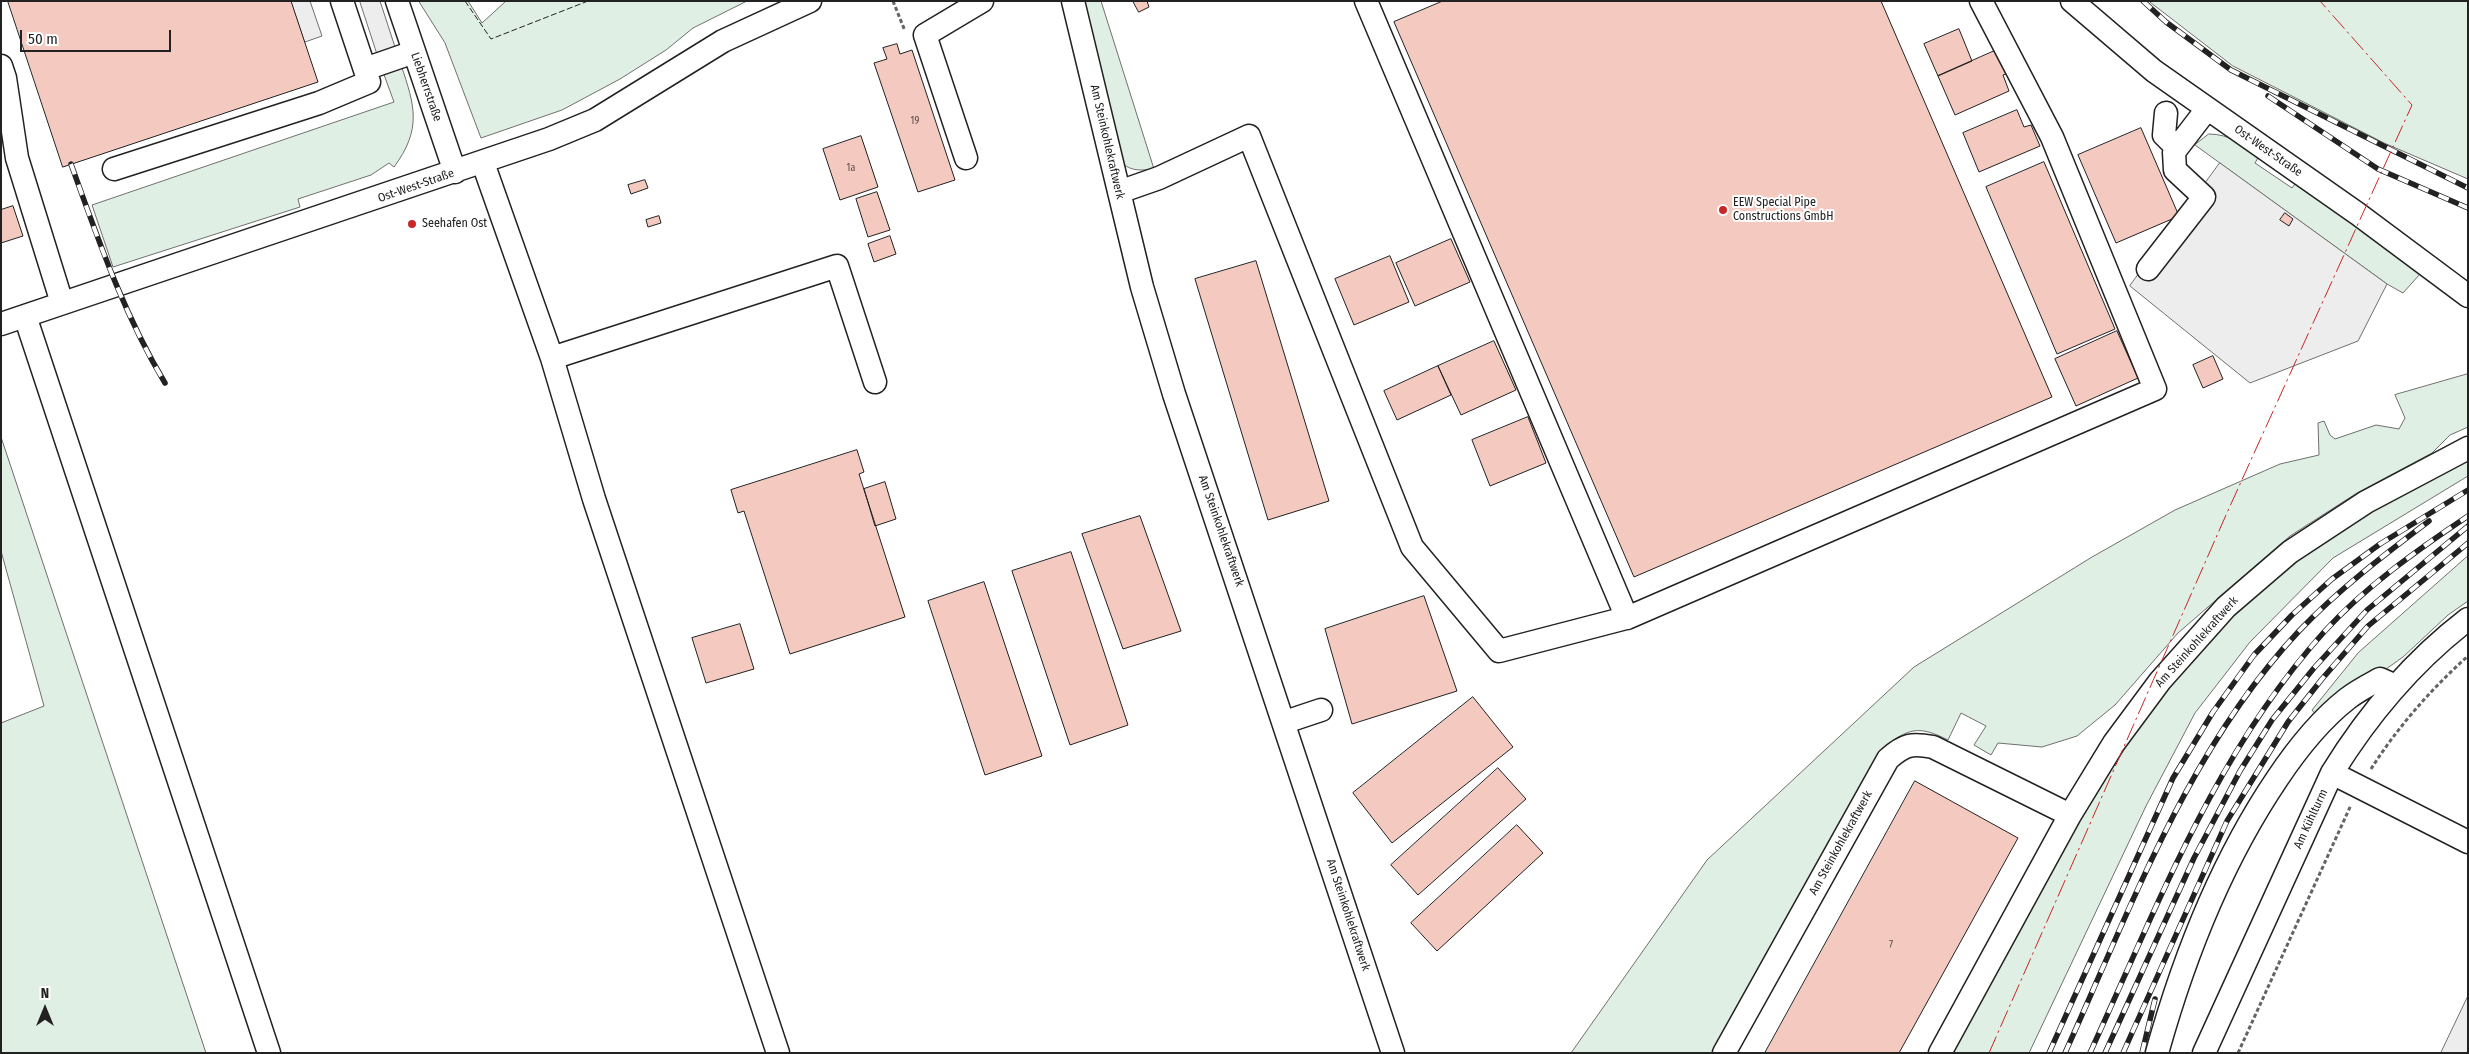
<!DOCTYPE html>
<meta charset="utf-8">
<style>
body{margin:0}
#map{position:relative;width:2469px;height:1054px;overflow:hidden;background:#fff;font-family:"Fira Sans Condensed",sans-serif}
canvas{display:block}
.frame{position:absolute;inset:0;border:2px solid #222;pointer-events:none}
.north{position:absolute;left:20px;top:984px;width:50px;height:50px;-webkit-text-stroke:4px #fff;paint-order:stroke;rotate:0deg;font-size:14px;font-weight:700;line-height:20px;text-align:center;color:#222}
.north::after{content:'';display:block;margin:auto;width:18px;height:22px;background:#222;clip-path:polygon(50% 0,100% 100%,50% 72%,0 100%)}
.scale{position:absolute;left:20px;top:30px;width:151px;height:22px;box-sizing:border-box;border:2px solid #222;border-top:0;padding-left:6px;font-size:15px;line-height:18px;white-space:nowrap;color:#222;-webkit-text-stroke:4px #fff;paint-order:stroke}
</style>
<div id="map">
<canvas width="2469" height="1054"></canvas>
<div class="frame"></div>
<div class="north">N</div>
<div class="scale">50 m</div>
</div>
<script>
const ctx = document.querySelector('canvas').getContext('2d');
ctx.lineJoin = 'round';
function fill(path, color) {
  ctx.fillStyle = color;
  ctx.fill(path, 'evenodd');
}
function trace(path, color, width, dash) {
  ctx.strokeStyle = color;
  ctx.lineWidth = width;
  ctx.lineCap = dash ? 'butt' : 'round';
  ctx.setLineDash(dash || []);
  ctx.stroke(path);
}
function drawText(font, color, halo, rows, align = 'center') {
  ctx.font = font + ' "Fira Sans Condensed",sans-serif';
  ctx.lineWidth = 4;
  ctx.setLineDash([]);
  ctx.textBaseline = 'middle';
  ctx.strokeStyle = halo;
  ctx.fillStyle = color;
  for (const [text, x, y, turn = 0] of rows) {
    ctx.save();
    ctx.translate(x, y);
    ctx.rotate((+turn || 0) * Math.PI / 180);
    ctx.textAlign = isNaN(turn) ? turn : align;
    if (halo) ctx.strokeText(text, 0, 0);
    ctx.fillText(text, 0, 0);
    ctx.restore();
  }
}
const green = new Path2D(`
 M419,1H468L482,23L506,1H747L693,28L666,50L620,79L562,110L481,138L445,43Z
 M1083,1H1101L1154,169C1136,171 1128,171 1116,157Z
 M2149,1H2468V179L2384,143L2233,66Z
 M401,65C415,106 422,129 394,167L389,163L371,175L298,199L300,207L113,267L92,205L394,102L383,72Z
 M2209,134C2230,134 2243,145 2259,156L2255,163L2292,188L2297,181L2420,274L2403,293L2387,284L2195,145Z
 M2468,374V427L2450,435L2432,453L2357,493L2290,536L2178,633L2115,705L2077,736L2042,747L1998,743L1991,755L1974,745L1986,726L1961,713L1948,740C1918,725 1909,728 1883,748L1715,1053H1571L1707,860L1914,667L2092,557L2175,510L2280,464L2319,455L2318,423L2324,421L2330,435L2335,439L2376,425L2399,429L2405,418L2395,395Z
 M1,437L206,1053H1V723L44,706L1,551Z
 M2468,456V476L2333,558L2250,642L2195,713L2146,806L2029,1053H1952L2108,768L2143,714L2239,606L2313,545Z
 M2468,556V601L2448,615L2403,657L2318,717L2312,710L2358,653Z`);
fill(green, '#e0efe3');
trace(green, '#6f6f6f', 1);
const parking = new Path2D(`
 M291,1H310L322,36L305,42Z
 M360,1H380L395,47L377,53Z
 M2220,163L2387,284L2358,341L2250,383L2130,286Z
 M2468,996V1053H2441Z`);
fill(parking, '#ededed');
trace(parking, '#6f6f6f', 1);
const building = new Path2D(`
 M8,1H291L318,82L63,167Z
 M1133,1H1147L1149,7L1139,12Z
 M1443,1H1881L2052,397L1634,577L1394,22Z
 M1959,29L1972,61L1938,76L1924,44Z
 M897,44L900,54L912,50L955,180L918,192L874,63L887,59L883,48Z
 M1999,49L2009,73L2003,75L2009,91L1955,115L1938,76Z
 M2017,110L2024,127L2031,125L2040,146L1979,172L1963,133Z
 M2141,128L2179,216L2116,243L2078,155Z
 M861,136L878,187L840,200L823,149Z
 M2044,162L2115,329L2057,354L1986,187Z
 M645,180L648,188L631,194L628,185Z
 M877,192L890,230L868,237L856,199Z
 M13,206L23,236L1,243V210Z
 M2285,213L2293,219L2289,226L2280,220Z
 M659,216L661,223L648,227L646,220Z
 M890,236L896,254L874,262L868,244Z
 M1451,239L1470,282L1415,306L1396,263Z
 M1390,256L1409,302L1354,325L1335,279Z
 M1256,261L1329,501L1268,520L1195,279Z
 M2117,331L2138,378L2076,406L2055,359Z
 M1494,341L1516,390L1461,415L1438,366Z
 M2213,356L2223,379L2203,388L2193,365Z
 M1438,366L1451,395L1397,420L1384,391Z
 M1528,417L1546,463L1490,486L1472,440Z
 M857,450L864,472L859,474L905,617L790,654L744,511L738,513L731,490Z
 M885,482L896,519L875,526L864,489Z
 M1140,516L1181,631L1123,649L1082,534Z
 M1071,552L1128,725L1070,745L1012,571Z
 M984,582L1042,756L985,775L928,601Z
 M1424,596L1457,691L1352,724L1325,629Z
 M740,624L754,669L706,683L692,638Z
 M1473,697L1513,747L1392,843L1353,793Z
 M1498,768L1526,799L1418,895L1391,865Z
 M1915,781L2018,838L1899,1053H1765Z
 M1517,825L1543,853L1437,951L1411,923Z`);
fill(building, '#f3c9c0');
trace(building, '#222', 1);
const minor = new Path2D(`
 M397,1L455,172
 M1073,1L1142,287L1174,394L1393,1053
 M1366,1L1627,618L2155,389L2052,137L1981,1
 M2072,1L2154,71L2358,214L2468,296
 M1,66L5,78L17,158L62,303
 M365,69L414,52
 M2166,113L2164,135L2177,148
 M966,158L925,35L982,1
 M483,163L552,358L594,499L778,1053
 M114,169L319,103L369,82L342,1
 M1119,192L1159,178L1249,136L1412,547L1499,651L1626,618
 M2148,269L2204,197L2175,170L2174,152L2207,109
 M25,316L269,1053
 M1,324L549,139L595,120L723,41L810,1
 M552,358L837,266L875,382
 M1285,722L1321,710
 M2332,773L2468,842
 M1724,1053L1888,759C1905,744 1912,743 1933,747L2070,815
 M1940,1053L2070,815L2114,743L2160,681L2226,607L2290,552L2366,502L2468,448
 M2157,1053C2184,956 2221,862 2277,779C2297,749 2319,721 2347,699C2357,691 2369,685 2380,679L2396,686
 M2204,1053L2332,773C2369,713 2412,662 2468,619`);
trace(minor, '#222', 25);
trace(new Path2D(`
 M893,1L905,31
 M2371,769C2397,728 2431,689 2468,656
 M2238,1053L2351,805`), '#646464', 3, [4, 2.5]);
trace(minor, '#fff', 22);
const rail = new Path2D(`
 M2143,1L2166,22L2231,70L2468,188
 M2268,96L2378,169L2468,208
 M71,164C98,239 124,315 165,383
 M2049,1053L2173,778L2213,712L2254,655L2292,615L2332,579L2380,544L2468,490
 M2065,1053C2131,908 2188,749 2299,631C2338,590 2384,555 2429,521
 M2090,1053C2157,907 2215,753 2324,632C2365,587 2417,550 2468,516
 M2105,1053L2194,858L2240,771L2272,720L2314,668L2367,610L2468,526
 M2123,1053L2227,821L2288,722L2322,679L2368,626L2468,543
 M2142,1053L2155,999`);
trace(rail, '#222', 5.5);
trace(rail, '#fff', 4, [11]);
trace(new Path2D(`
 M465,1L491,39L588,1`), '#222', 1, [6, 2.5]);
trace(new Path2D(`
 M1989,1053L2226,515L2412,105L2320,1`), '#c62828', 1, [18, 4, 2.5, 4]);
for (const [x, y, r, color] of [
 [1723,210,5,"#c62828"],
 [412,224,5,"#c62828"]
]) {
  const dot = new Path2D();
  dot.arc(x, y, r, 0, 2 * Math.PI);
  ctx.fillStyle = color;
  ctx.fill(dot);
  trace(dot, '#fff', 2);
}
drawText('10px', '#564c4a', null, [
 ["19",915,121],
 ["1a",851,168],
 ["7",1891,945]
]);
drawText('12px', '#222', '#fff', [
 ["Liebherrstraße",426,87,71],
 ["Am Steinkohlekraftwerk",1107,142,77],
 ["Ost-West-Straße",2268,151,35],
 ["Ost-West-Straße",416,186,-19],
 ["Am Steinkohlekraftwerk",1221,531,71],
 ["Am Steinkohlekraftwerk",2197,642,-48],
 ["Am Kühlturm",2311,819,-65],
 ["Am Steinkohlekraftwerk",1841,843,-61],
 ["Am Steinkohlekraftwerk",1348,915,72]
]);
drawText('12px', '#222', '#fff', [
 ["EEW Special Pipe",1733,203],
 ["Constructions GmbH",1733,217],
 ["Seehafen Ost",422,224]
], 'left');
</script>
